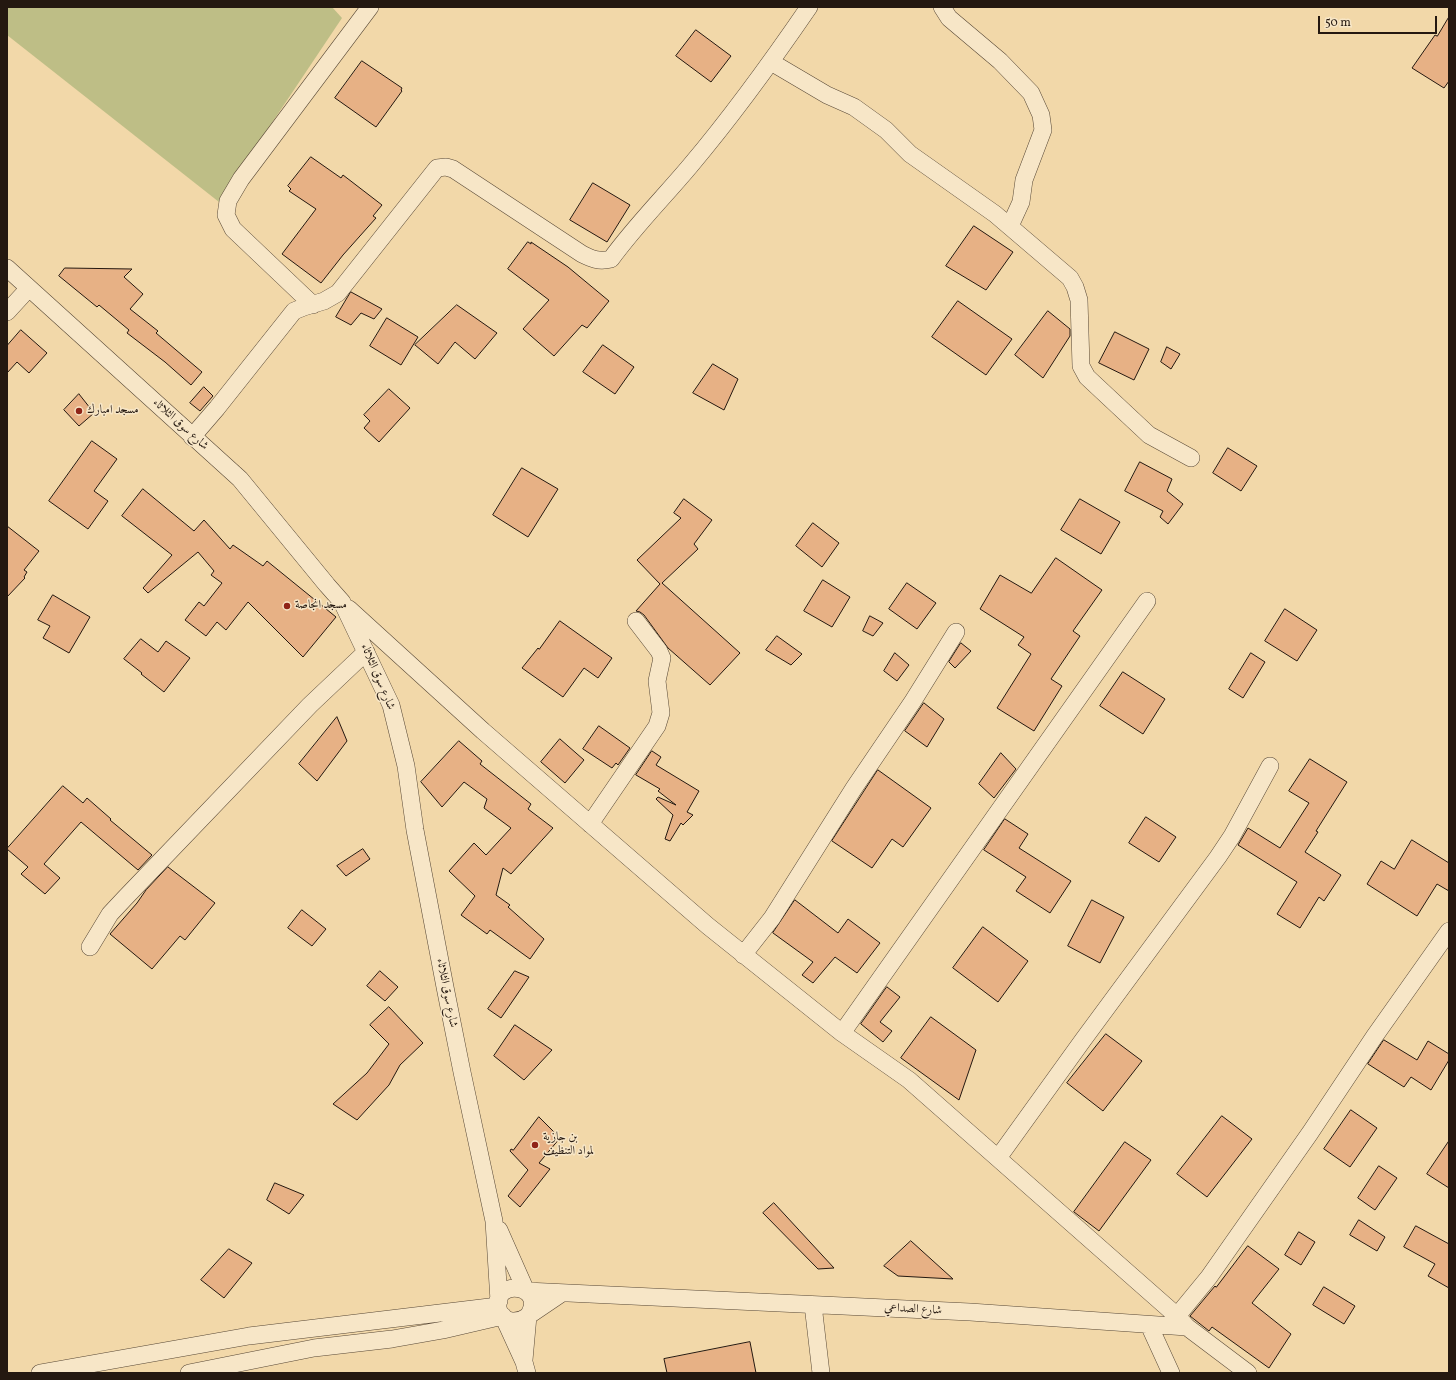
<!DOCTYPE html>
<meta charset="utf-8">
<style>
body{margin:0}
#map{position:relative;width:1456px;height:1380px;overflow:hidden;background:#f2d8a9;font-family:Vollkorn,serif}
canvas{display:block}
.frame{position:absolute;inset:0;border:8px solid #241810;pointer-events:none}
.scale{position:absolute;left:1318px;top:16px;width:119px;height:18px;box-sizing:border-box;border:2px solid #241810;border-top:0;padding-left:5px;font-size:12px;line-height:14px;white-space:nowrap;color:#241810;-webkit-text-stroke:3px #f7e6c7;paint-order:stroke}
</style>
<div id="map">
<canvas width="1456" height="1380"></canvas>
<div class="frame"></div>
<div class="scale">50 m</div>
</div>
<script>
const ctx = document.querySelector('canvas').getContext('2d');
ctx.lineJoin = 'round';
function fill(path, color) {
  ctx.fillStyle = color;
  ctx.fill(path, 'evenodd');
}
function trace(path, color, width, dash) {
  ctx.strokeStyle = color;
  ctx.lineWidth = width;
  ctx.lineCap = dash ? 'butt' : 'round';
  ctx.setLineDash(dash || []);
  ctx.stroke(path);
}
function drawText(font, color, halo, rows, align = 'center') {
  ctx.font = font + ' Vollkorn,Amiri,serif';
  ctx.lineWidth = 3;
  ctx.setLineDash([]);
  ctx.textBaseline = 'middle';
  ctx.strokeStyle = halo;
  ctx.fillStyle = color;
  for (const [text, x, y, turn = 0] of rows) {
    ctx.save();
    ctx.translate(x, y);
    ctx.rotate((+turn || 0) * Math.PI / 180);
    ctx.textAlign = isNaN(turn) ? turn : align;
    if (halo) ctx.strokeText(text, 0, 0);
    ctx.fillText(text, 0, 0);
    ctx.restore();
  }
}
fill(new Path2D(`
 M7,7H332L342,18L219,202L7,35Z`), '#bebe86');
const building = new Path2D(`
 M1449,17V81L1444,88L1412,68L1435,35L1437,36Z
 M696,30L731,56L711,82L676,56Z
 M362,61L402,88L401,90L402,91L376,127L335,98Z
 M311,157L341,178L343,175L382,205L373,216L376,218L343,255L321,283L282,254L316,209L289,191L291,189L288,186Z
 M593,183L630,205L607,242L570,220Z
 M974,226L1013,252L986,290L946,266Z
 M528,242L531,244V242L568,267L609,301L587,328L582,325L554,356L523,329L549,300L508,269Z
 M65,268L132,269L124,277L143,294L130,309L158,331L156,333L202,372L191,385L165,362L127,333L129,330L99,305L97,307L59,276Z
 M351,292L382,309L374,319L361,313L351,325L336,317Z
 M958,301L1012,339L986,375L932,337Z
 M457,305L497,333L475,359L455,342L438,364L415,345Z
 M1048,311L1070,329V336L1043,378L1015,355Z
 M387,318L418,337L401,365L370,346Z
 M21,330L47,353L29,373L17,362L7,373V346Z
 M1115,332L1149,349L1134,380L1099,363Z
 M603,345L634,367L615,394L583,372Z
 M1167,347L1180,354L1171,369L1161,362Z
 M713,364L738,379L724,410L693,393Z
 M204,387L213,396L200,411L190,403Z
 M389,389L410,408L379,442L364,428L370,421L364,415Z
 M79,394L94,413L79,426L64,410Z
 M92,441L117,459L94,491L108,501L88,529L49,501Z
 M1228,448L1257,466L1241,491L1213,473Z
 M1140,462L1172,479L1167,491L1183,504L1168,524L1160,517L1163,511L1125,491Z
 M522,468L558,489L528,537L493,515Z
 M143,489L194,531L204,520L230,549L233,545L263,566L267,561L336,617L303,657L248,602L226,630L217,622L206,636L185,620L199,602L204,606L222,583L211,575L214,571L198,552L148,593L143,588L172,555L122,516Z
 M684,499L712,520L694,544L698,549L662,583L740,653L710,685L668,648L644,615L640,612L636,611L660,584L637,560L681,518L674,513Z
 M1080,499L1120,522L1101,554L1061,530Z
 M813,523L839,543L822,567L796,546Z
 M7,526L39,551L24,570L27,572L24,577L25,578L7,597Z
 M1056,558L1102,590L1073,631L1080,636L1051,679L1062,686L1034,731L997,708L1031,654L1018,645L1024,637L980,609L1000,575L1031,593Z
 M823,580L850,597L832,627L804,611Z
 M907,583L936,603L917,629L889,609Z
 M53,595L90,617L69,653L43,638L50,626L38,620Z
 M1285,609L1317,630L1297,661L1265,641Z
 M870,616L883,623L873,636L863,631Z
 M560,621L612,658L598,678L584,668L563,697L522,668L538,648L539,649Z
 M777,636L802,654L791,665L766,650Z
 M141,639L158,652L166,641L190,658L164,692L141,674L142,673L124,659Z
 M961,643L971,651L955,668L949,662Z
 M895,653L909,665L897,681L884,671Z
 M1251,653L1265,662L1243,698L1229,689Z
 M1123,672L1165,699L1143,734L1100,706Z
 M924,703L944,719L927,747L905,731Z
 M337,717L347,741L317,781L299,764Z
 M599,726L630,748L618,765L616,763L612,768L583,749Z
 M560,739L584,760L565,783L541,762Z
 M459,741L482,761L480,764L531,804L528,809L553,828L511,874L503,868L496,895L510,905L508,907L544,939L530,959L490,930L487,934L461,915L475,896L449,871L474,843L486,855L511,828L484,808L487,799L464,782L442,807L421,782Z
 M652,751L661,757L656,765L699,791L687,812L693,815L683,825L681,823L670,841L665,839L673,815L656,799L658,797L676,805L658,791L660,789L636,775Z
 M1001,753L1016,769L994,798L979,784Z
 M1310,759L1347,782L1316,831L1318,832L1305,852L1341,875L1324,901L1319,897L1300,928L1277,914L1297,882L1238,845L1248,828L1280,848L1309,803L1289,791Z
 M878,770L931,808L903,847L892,839L872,868L832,841Z
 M63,786L83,803L87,798L111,819L110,820L152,855L138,870L81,822L44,864L60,878L45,894L21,874L28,867L7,849Z
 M1146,817L1176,837L1159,862L1129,843Z
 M1005,819L1028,834L1019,848L1071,881L1050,913L1016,891L1026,877L984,850Z
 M1412,840L1449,863V891L1437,884L1417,916L1367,884L1381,861L1394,869Z
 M363,849L370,859L346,876L337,866Z
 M168,867L215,903L185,940L180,936L152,969L110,934L137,903L146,890Z
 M795,900L838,933L848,919L880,943L857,973L835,957L813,983L802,975L813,962L773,933Z
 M1092,900L1124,917L1100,963L1068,946Z
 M302,910L326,929L312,946L288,928Z
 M983,927L1028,961L998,1002L953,968Z
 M380,971L398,987L385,1001L367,986Z
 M515,971L529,977L501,1018L488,1009Z
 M887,987L900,997L880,1022L892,1031L883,1042L861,1024Z
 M389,1007L423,1043L400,1065L389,1085L357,1120L333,1104L367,1073L389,1044L370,1025Z
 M931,1017L976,1050L959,1100L901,1058Z
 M515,1025L552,1050L524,1080L494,1056Z
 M1106,1034L1142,1061L1103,1111L1067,1083Z
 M1384,1040L1417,1060L1428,1041L1449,1054V1060L1431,1090L1411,1077L1404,1087L1368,1064Z
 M1351,1110L1377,1128L1350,1167L1324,1149Z
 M1222,1116L1252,1139L1207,1197L1177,1174Z
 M539,1117L560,1138L539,1163L550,1169L520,1207L508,1196L528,1170L510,1151L511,1149L513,1150Z
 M1449,1141V1188L1427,1174Z
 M1125,1142L1151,1160L1099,1231L1074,1212Z
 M1379,1166L1397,1178L1375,1210L1358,1198Z
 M275,1183L304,1195L289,1214L267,1200Z
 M774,1203L834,1268L818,1269L763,1213Z
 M1359,1220L1385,1237L1377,1251L1350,1235Z
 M1416,1226L1449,1244V1288L1428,1276L1435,1264L1404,1247Z
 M1299,1232L1315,1242L1301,1265L1285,1255Z
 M911,1241L953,1279L898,1276L884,1266Z
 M1248,1246L1279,1269L1252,1303L1291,1334L1269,1368L1212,1327L1209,1331L1190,1316L1215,1286L1216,1287Z
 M229,1249L252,1263L224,1298L201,1280Z
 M1324,1287L1355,1306L1344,1324L1313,1305Z
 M750,1342L756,1373H667L664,1359Z`);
fill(building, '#e7b185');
trace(building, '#241810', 1);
const minor = new Path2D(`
 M942,7L949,18L1000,61L1031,93L1041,115L1043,130L1024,180L1021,202L1010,226
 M771,62L827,95L854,107L886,130L910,154L995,214L1070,278L1075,287L1079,300L1081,366L1087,377L1149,435L1191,458
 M7,268L240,479L327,585L342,602L391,705L406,766L415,830L445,987L462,1072L494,1221L499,1301
 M313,305L233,229L226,215L228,201L241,179L370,7
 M7,312L29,288
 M192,437L217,408L294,311L304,307L324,301L338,293L437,168L446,167L453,169L582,254C592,259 599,262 611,259C635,226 664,197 690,166C733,115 772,61 809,7
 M349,609L483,731L708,926L842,1033L909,1080L1177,1316L1187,1327
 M590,824L657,726L661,713L657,681L662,658L659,651L636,621
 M90,947L110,914L124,899L310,705L366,652
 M743,955L772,918L854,788L913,701L956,632
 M842,1033L1147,601
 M998,1158L1083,1040L1218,857L1232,836L1270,766
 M499,1230L526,1291L970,1312L1187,1327L1248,1373
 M813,1305L821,1373
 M1177,1316L1209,1277L1310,1133L1374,1037L1449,931
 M1149,1325L1171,1373
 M524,1360L528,1316C548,1285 493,1277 498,1308C501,1323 517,1324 528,1316L562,1293
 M40,1373L249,1336L498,1306
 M189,1373L314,1348L392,1339L443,1330L503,1316L524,1362L527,1373`);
trace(minor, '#584836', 18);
trace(minor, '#f7e6c7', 17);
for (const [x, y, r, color] of [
 [79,411,4,"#8f2418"],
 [287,606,4,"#8f2418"],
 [535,1145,4,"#8f2418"]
]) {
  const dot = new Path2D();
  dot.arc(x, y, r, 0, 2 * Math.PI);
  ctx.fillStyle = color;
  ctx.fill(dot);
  trace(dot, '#f7e6c7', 1.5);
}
drawText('12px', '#241810', '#f7e6c7', [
 ["مسجد امبارك",87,411],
 ["مسجد انجاصة",295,606],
 ["بن جازية",543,1138],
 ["لمواد التنظيف",543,1152]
], 'left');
drawText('12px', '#241810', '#f7e6c7', [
 ["شارع سوق الثلاثاء",180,425,42],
 ["شارع سوق الثلاثاء",377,677,67],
 ["شارع سوق الثلاثاء",446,993,79],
 ["شارع الصداعي",913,1310,3]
]);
</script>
